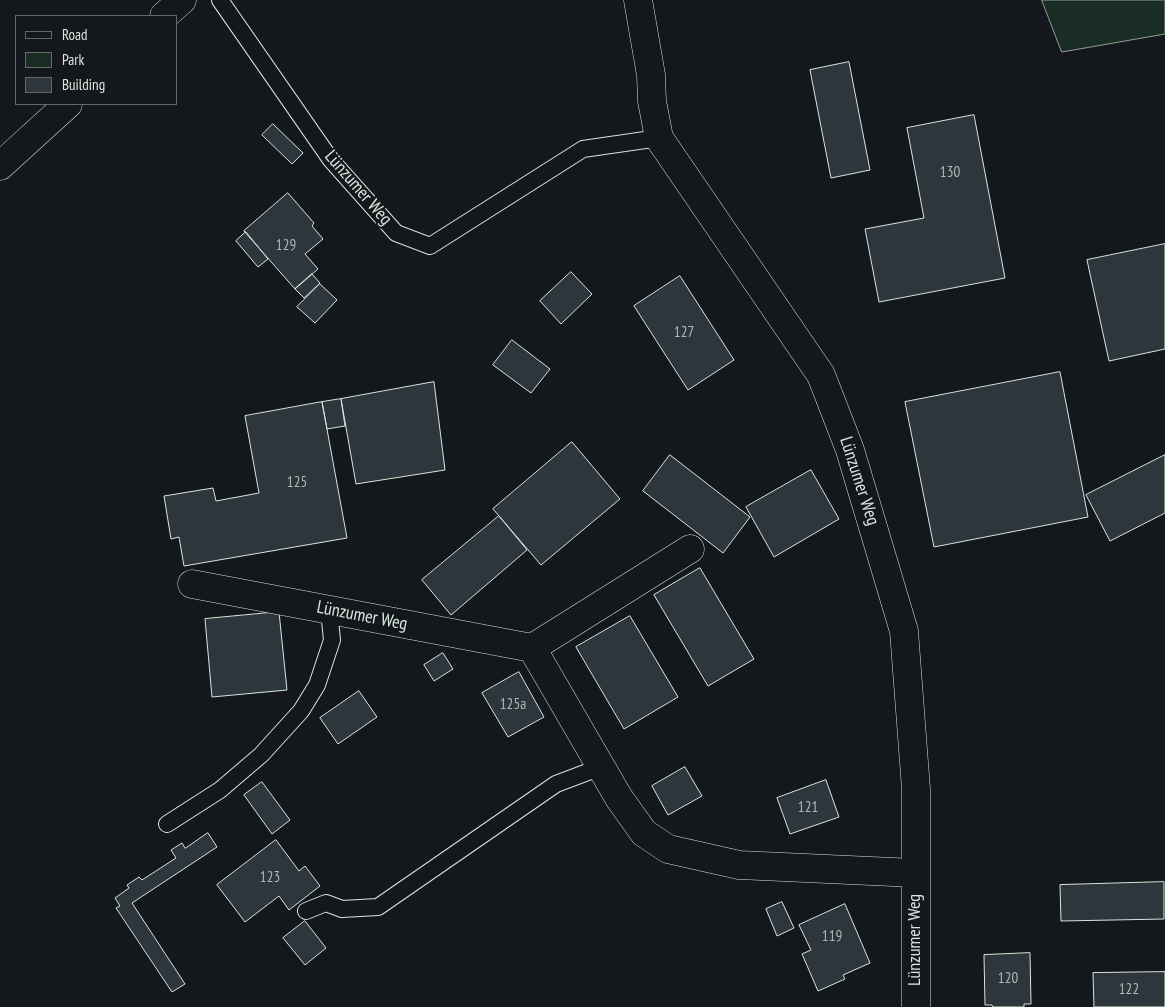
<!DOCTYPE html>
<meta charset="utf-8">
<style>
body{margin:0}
#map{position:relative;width:1165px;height:1007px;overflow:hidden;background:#14181c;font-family:"PT Sans Narrow",sans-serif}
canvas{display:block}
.legend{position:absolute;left:15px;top:15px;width:162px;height:90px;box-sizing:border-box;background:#14181c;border:1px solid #626a69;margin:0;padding:6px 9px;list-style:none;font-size:15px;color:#d8e6dc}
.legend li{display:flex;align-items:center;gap:10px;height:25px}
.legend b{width:25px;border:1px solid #626a69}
</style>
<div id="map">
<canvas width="1165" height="1007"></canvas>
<ul class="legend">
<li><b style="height:6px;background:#14181c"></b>Road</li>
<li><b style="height:14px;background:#1a2d24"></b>Park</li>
<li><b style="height:14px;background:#2c363c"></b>Building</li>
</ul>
</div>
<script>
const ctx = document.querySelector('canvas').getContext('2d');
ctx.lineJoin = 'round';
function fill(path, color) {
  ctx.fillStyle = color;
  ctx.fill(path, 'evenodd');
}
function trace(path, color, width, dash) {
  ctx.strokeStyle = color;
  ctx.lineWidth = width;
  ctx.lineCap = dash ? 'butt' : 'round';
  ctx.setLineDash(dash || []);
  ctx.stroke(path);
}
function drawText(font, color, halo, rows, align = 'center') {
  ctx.font = font + ' "PT Sans Narrow",sans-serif';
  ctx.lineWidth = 4;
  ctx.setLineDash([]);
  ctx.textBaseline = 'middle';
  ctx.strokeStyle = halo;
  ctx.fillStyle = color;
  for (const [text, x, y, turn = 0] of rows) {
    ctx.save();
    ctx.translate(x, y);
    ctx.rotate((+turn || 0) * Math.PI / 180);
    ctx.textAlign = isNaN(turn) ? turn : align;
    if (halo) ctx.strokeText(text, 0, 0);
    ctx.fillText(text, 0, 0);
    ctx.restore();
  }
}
const green = new Path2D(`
 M1042,0H1165V34L1062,52Z`);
fill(green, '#1a2d24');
trace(green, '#939e99', 1);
const building = new Path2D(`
 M849,62L870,170L831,178L810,70Z
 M974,115L1005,278L879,302L865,229L924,218L907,128Z
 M273,124L303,153L292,164L262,135Z
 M288,193L314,223L312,226L323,239L305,254L318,269L295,289L244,231Z
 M246,232L268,259L258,267L236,241Z
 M1165,244V349L1109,361L1087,260Z
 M571,272L592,294L561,324L540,301Z
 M312,274L320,283L304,298L295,289Z
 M680,276L734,360L688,390L634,306Z
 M320,284L337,300L315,323L297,307Z
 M512,340L550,369L531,393L493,365Z
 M1060,372L1088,517L934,547L905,402Z
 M434,382L445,470L356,484L341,399Z
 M341,399L345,426L327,429L322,402Z
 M322,402L347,538L184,566L179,537L171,539L164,496L213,488L216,501L259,493L245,416Z
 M572,442L620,499L541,565L493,509Z
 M670,455L750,517L723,553L643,491Z
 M1165,455V513L1110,541L1086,495Z
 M811,470L839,519L774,557L746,507Z
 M499,516L527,550L451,615L422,580Z
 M700,568L754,659L708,686L654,595Z
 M279,612L287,690L212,697L205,619Z
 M630,616L678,697L624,729L576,647Z
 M443,653L453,669L434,681L424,665Z
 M519,672L544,717L508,737L482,693Z
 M359,691L377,717L338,744L320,718Z
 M685,767L702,796L668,815L652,786Z
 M826,780L839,817L790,834L777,798Z
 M262,782L290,820L272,834L244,795Z
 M208,833L217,847L132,903L185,984L172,992L116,908L120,906L115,898L129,888L127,885L139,877L142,880L176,858L171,850L182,843L185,848Z
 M276,840L299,871L305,866L320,886L289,910L279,896L245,922L217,885Z
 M1164,882V919L1061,921L1060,885Z
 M782,902L794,928L777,936L766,909Z
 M845,904L870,963L843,975L845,979L818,991L802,954L811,950L799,925Z
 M305,921L326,948L305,965L283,938Z
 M1030,953L1031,1004H1024V1007H993L992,1005H985L984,955Z
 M1165,972V1007H1094L1093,973Z`);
fill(building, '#2c363c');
trace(building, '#d8e6dc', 1);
const lane = new Path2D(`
 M220,0L331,160L396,233L430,246L583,149L659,138
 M167,824L220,790L261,755L301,711L317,685L332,640L329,610
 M306,911L326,903L342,909L378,907L556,784L601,767`);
const street = new Path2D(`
 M638,0L651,75L652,101L659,138L821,375L850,450L904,631L916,789V1007
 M164,16L182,0
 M0,166L68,104
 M192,584L532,648L619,798L644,833L668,849L739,865L915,873
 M532,648L690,549`);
trace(lane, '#d8e6dc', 18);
trace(street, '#d8e6dc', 29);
trace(lane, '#14181c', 16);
trace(street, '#14181c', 28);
drawText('15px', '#adbab4', null, [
 ["130",950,173],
 ["129",286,246],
 ["127",684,333],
 ["125",297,483],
 ["125a",513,705],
 ["121",808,808],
 ["123",270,878],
 ["119",832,937],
 ["120",1008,979],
 ["122",1129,990]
]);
drawText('18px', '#d8e6dc', '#14181c', [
 ["Lünzumer Weg",358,188,49],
 ["Lünzumer Weg",859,481,72],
 ["Lünzumer Weg",362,616,11],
 ["Lünzumer Weg",915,940,-90]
]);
</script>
